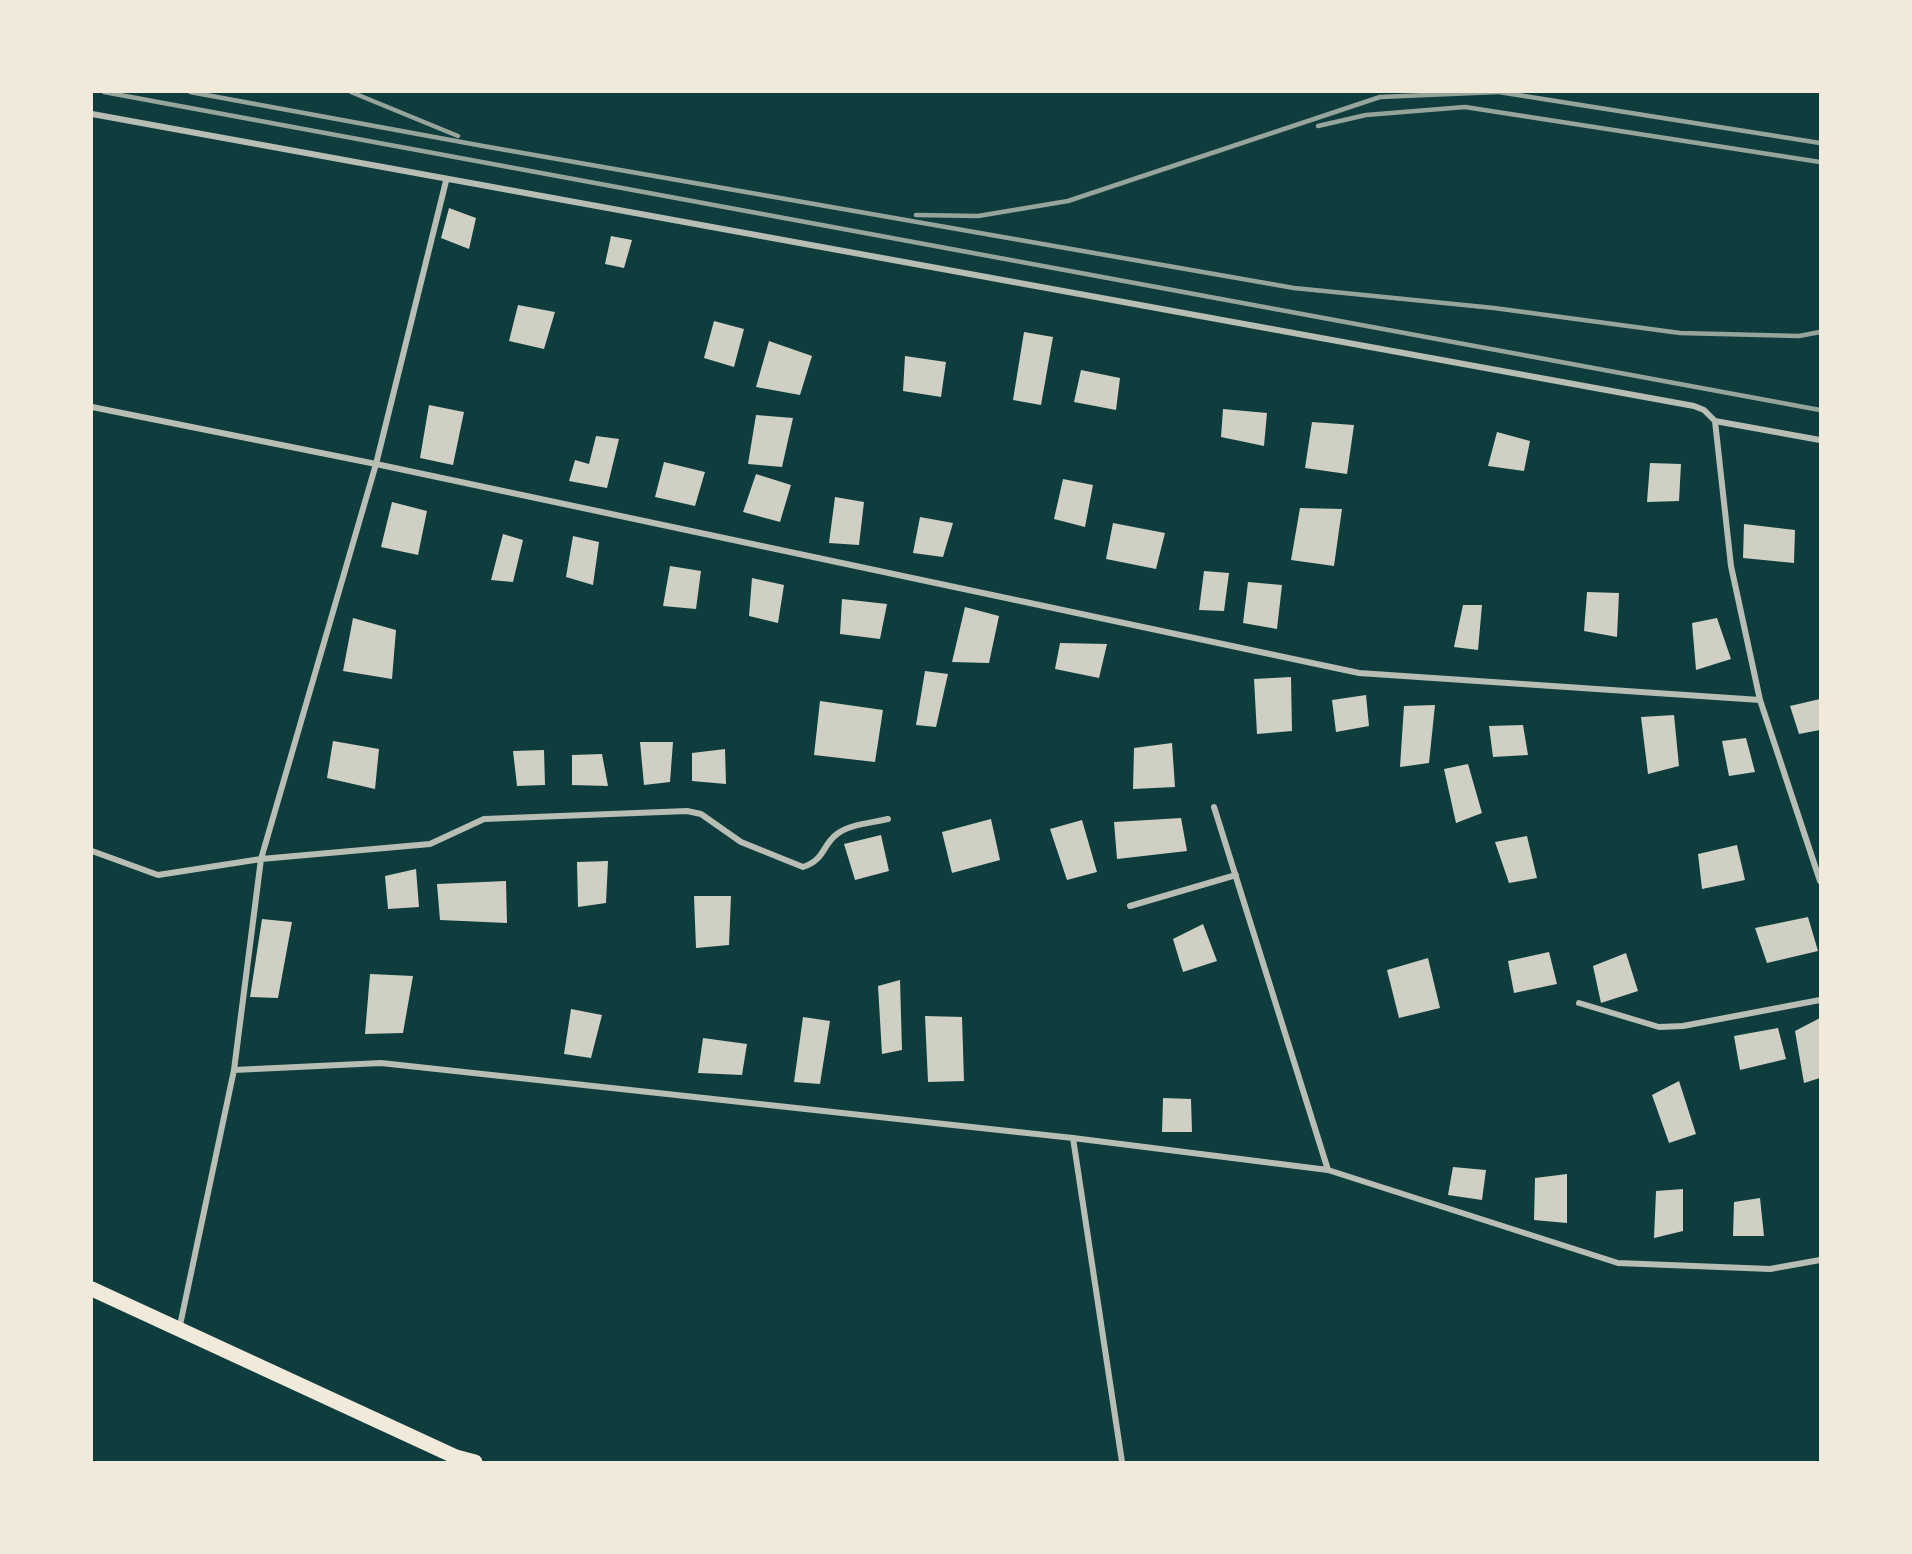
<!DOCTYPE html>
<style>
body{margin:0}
#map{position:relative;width:1912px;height:1554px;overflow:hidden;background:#0f3d3e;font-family:"Source Sans 3",sans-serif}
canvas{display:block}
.frame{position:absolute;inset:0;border:93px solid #f1e9da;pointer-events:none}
</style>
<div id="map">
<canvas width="1912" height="1554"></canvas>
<div class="frame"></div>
</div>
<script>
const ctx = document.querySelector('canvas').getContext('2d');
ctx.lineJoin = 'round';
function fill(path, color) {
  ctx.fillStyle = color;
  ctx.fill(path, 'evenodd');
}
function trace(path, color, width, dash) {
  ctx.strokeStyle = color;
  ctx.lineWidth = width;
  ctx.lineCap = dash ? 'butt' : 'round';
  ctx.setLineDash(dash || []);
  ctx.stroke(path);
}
fill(new Path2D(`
 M449,208L476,218L469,249L441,238Z
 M611,236L632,240L624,268L605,264Z
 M518,305L555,312L544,349L509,341Z
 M714,321L744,329L734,367L704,358Z
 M1024,332L1053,337L1041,405L1013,400Z
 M769,341L812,356L800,395L756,387Z
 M905,356L946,362L941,397L903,391Z
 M1081,370L1120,378L1116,410L1074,402Z
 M429,405L464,412L453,465L420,458Z
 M1223,409L1267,413L1264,446L1221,437Z
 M756,415L793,418L782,467L748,464Z
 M1312,422L1354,425L1347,474L1305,468Z
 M1497,432L1530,441L1524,471L1488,466Z
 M596,436L619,439L607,488L569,481L575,460L589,464Z
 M664,462L705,472L695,506L655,497Z
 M1650,463L1681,464L1679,501L1647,502Z
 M756,474L791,485L780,522L743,512Z
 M1063,479L1093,485L1085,527L1054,519Z
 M835,497L864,502L859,545L829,543Z
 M392,502L427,511L418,555L381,547Z
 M1300,508L1342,509L1334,566L1291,560Z
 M920,517L953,523L943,557L913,553Z
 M1113,523L1165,533L1156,569L1106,559Z
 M1744,524L1795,530L1794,563L1743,558Z
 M503,534L523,540L513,582L491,580Z
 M573,536L599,542L593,585L566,577Z
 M670,566L701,571L696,609L663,606Z
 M1204,571L1229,573L1224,611L1199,610Z
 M752,578L784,585L778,623L749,616Z
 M1248,582L1282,585L1277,629L1243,623Z
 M1587,592L1619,593L1617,637L1584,631Z
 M842,599L887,604L880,639L840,634Z
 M1463,605H1482L1478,650L1454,647Z
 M965,607L999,616L989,663L952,662Z
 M353,618L396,630L392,679L343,671Z
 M1717,618L1731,659L1696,670L1692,623Z
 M1060,643L1107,644L1099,678L1055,669Z
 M925,671L948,674L936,727L916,725Z
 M1291,677L1292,731L1257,734L1254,679Z
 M1366,695L1369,726L1336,732L1332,700Z
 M1820,699V730L1799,734L1790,706Z
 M820,701L883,710L875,762L814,755Z
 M1435,705L1429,763L1400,767L1404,706Z
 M1674,715L1679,766L1648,774L1641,717Z
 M1523,725L1528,755L1493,757L1489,726Z
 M1746,738L1755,772L1729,776L1722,741Z
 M333,741L379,749L375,789L327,778Z
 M640,742H673L670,782L644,785Z
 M1172,743L1175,787L1133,789L1134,748Z
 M725,749L726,784L692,781V753Z
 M544,750L545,785L517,786L513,751Z
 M602,754L608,786L572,785V755Z
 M1468,764L1482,813L1456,823L1444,769Z
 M1181,818L1187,851L1117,859L1114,822Z
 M991,819L1000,860L952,873L942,832Z
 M1082,820L1097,872L1067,880L1050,829Z
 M881,835L889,871L855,880L844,844Z
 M1527,836L1537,878L1509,883L1495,842Z
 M1737,845L1745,880L1702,889L1698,854Z
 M608,861L606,903L578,907L577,862Z
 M416,869L419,907L388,909L385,876Z
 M506,881L507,923L440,920L437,884Z
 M694,896H731L729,945L696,948Z
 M1808,917L1818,951L1767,963L1755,928Z
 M262,919L292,922L278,998L250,997Z
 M1203,924L1217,961L1183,972L1173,939Z
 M1549,952L1557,984L1514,993L1508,961Z
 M1626,953L1638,991L1601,1003L1593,966Z
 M1428,958L1440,1008L1399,1018L1387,970Z
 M370,974L413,976L403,1033L365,1034Z
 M900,980L902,1050L882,1054L878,986Z
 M571,1009L602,1015L591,1058L564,1054Z
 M925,1016L962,1017L964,1081L928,1082Z
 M803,1017L830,1021L820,1084L794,1082Z
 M1820,1018V1078L1804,1083L1795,1031Z
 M1778,1028L1786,1059L1740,1070L1734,1036Z
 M703,1038L747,1044L742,1075L698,1073Z
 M1679,1081L1696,1134L1669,1143L1652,1095Z
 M1163,1098L1191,1099L1192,1132H1162Z
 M1453,1167L1486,1170L1482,1200L1448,1195Z
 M1567,1174V1223L1534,1220L1535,1178Z
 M1683,1189V1231L1654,1238L1656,1191Z
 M1760,1198L1764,1236H1733L1734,1202Z`), '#cfcfc3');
trace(new Path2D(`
 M92,114L1694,406L1704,410L1715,421
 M92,407L376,464L1359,673L1760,700
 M1715,421L1731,566L1760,700L1820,881
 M1715,421L1820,440
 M1214,807L1328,1170
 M92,851L158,875L261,859L430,844L484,819L687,811L701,814L741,842L803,867C825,860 822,845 837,834C850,824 872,823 888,819
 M1130,906L1236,875
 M1579,1003L1659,1027L1683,1026L1820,1000
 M234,1070L261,859L376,464L446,181
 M1073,1138L1122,1462
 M179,1330L234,1070L381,1063L1073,1138L1328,1170L1618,1263L1770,1269L1820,1260`), '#b8beb3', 6);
trace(new Path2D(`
 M92,1289L456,1457L475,1462`), '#f1e9da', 15);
trace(new Path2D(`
 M104,92L1820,410
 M190,92L483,146L1294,288L1494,308L1680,333L1799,336L1820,332
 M351,92L458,136
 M1499,92L1820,143
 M1318,126L1366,115L1465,107L1820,162
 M916,215L978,216L1068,201L1380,97L1498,92`), '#97a49c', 4.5);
</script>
